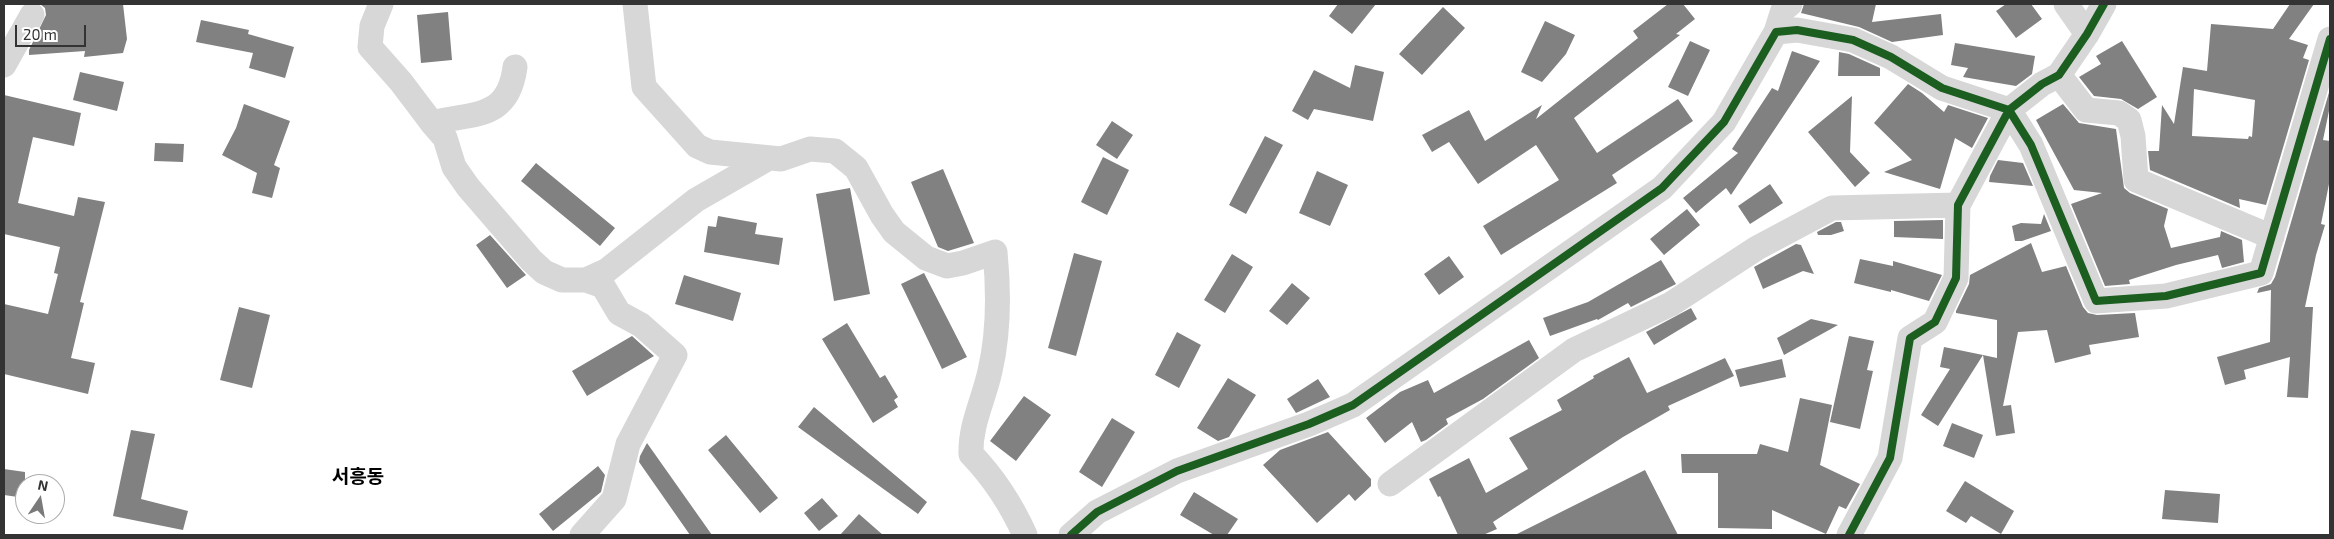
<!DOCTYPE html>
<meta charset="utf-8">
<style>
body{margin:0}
#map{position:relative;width:2334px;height:539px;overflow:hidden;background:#fff;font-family:"Exo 2",sans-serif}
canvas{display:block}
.frame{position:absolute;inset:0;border:5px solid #333;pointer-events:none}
.north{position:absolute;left:15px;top:474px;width:50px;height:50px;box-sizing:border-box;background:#fff;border:1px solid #adadad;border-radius:50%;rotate:12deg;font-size:14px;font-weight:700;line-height:20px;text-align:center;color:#333}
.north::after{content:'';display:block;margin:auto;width:18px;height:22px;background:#7a7a7a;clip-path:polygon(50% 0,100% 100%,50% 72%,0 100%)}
.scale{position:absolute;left:15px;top:25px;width:71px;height:22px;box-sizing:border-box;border:2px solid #333;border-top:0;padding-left:6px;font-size:15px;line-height:18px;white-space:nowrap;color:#333;-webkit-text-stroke:4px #fff;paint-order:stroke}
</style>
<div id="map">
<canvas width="2334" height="539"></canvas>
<div class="frame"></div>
<div class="north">N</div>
<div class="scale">20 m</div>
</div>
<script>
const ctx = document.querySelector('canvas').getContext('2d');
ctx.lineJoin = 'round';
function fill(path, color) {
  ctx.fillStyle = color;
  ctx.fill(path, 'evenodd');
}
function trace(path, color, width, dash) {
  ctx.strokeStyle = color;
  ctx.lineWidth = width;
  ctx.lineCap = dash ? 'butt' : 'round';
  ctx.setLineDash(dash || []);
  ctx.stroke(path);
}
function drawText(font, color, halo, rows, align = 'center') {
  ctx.font = font + ' "Exo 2","Noto Sans KR",sans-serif';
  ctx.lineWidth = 5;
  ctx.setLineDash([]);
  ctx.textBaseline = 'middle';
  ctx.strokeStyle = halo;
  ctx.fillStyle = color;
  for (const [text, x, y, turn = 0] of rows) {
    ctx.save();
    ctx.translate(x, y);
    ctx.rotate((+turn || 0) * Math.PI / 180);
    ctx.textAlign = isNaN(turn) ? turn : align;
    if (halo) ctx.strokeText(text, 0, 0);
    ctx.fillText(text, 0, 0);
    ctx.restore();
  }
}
fill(new Path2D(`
 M40,4H123L127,39L123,53L84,57L85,51L29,55V50L46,15L45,8Z
 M1338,4H1376L1352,34L1329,16Z
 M1668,4H1683L1695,19L1676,34L1680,35L1574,118L1597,153L1678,99L1693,121L1612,175L1617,183L1501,255L1483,226L1559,180L1536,145L1478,184L1449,142L1432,152L1422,135L1469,110L1485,141L1542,105L1536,119L1638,38L1633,31Z
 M1804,4H1876L1872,22L1941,14L1943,35L1892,42L1859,27L1801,13Z
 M2006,4H2031L2042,19L2016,38L1996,11Z
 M2290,4H2314L2289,39L2308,45L2303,58L2309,60L2266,205L2239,199L2240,208L2150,170L2148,151H2159L2162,105L2174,124L2183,67L2207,71L2211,24L2273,29ZM2194,89L2255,100L2252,137L2249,136L2248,139L2192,136Z
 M1443,7L1465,28L1422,75L1399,54Z
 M448,12L452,60L421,63L417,15Z
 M201,20L249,30L248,34L294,47L285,78L249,68L253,53L196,42Z
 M1545,21L1575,35L1566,54L1542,82L1521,72Z
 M1690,41L1710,50L1688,96L1668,87Z
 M2122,41L2157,97L2138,109L2121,99L2094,96L2079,77L2101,64L2096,56Z
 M1955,43L2035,56L2032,74L2016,86L1963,77L1968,68L1951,65Z
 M1792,51L1820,61L1731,195L1726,188L1696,213L1683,198L1738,153L1732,149L1772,88L1778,91Z
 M1839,52L1849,54L1880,68V76H1838Z
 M1355,65L1384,72L1373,121L1314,109L1308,120L1292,111L1314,70L1350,88Z
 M80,72L124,82L117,111L73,100Z
 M1908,84L1922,93L1944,112L1948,105L1988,118L1972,148L1955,138L1940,189L1884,172L1912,160L1874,123Z
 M2330,89V106L2323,140L2330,141V179L2321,224L2325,225L2316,255L2305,307H2313L2308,398L2287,397L2290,357L2244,370L2246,379L2225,385L2217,357L2270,342L2271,290L2257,293L2259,288L2271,284L2275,277Z
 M4,95L81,113L74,146L33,137L18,203L74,216L78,197L105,202L80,302L84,303L71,358L95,363L88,394L4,374V304L48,314L58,274L54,273L60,247L4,234Z
 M1852,96L1850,152L1870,173L1855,187L1808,132Z
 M244,104L290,121L274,165L280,168L272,198L252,193L257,173L222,155L236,128Z
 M2063,104L2079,123L2116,129L2124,188L2130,193L2168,209L2164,226L2171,248L2220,237L2221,231L2242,240L2244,262L2222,268L2218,255L2176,265L2129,280L2130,284L2105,286L2071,204L2102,193L2074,190L2036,120Z
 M1112,121L1133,135L1117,159L1096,145Z
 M1265,136L1283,145L1246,214L1229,205Z
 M155,143L184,144L183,162L154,161Z
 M1103,157L1129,170L1107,215L1081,202Z
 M1998,160L2023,163L2033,186L1989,182L1990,176Z
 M536,163L615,228L600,246L521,181Z
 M943,169L974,243L948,251L938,247L911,182Z
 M1317,171L1348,185L1330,226L1299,213Z
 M1770,184L1783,203L1750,224L1738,206Z
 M850,188L870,294L834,301L816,194Z
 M1687,209L1700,225L1664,255L1650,239Z
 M2044,214L2051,231L2022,241H2015L2012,226L2021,223L2041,224Z
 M718,216L757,223L755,234L783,238L779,265L704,252L708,226L716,227Z
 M1943,220V239L1894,237V221Z
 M1836,222H1841L1844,231L1831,235H1818L1817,232Z
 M490,235L526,275L507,288L476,245Z
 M2031,243L2042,272L2066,266L2083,307L2088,313L2097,315L2135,313L2139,337L2089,345L2091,354L2055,363L2047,330L2018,332L2003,406L2011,405L2015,433L1996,436L1983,355L1997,358V320L1956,313V311L1969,284L1970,275Z
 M1796,244L1801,245L1814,274L1803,271L1763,289L1754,267Z
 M1074,253L1102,261L1076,356L1048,348Z
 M1232,254L1253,267L1225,313L1204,300Z
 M1449,256L1464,277L1439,295L1424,274Z
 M1860,259L1893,266V261L1942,275L1929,301L1891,290V292L1854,283Z
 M1661,260L1676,284L1631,307L1628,303L1598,320L1597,319L1550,336L1543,318L1588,302Z
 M924,273L967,357L942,369L901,284Z
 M684,275L741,293L733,321L675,304Z
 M1292,283L1310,298L1287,325L1269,311Z
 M239,307L270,315L252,388L220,380Z
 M1691,308L1697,319L1654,345L1646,332Z
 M1811,319L1838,325L1784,355L1777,338Z
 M847,323L880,378L885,375L898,397L894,400L898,407L873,423L822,339Z
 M1177,332L1201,345L1179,388L1155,375Z
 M632,336L654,356L587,396L572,371Z
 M1849,336L1874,341L1867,370L1873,371L1860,429L1830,422Z
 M1529,340L1539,358L1483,399L1446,419L1448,424L1426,440L1421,442L1412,422L1385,443L1366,418L1400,392L1428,380L1434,393Z
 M1944,347L1983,355L1938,426L1921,415L1950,369L1940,367Z
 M1629,357L1647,393L1725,358L1734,376L1668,406L1670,410L1623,437L1493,522L1497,529L1483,535H1458L1440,496L1438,497L1429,479L1469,458L1486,493L1528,469L1509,438L1562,410L1557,400L1594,378L1593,376Z
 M1782,359L1786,377L1740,387L1735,370Z
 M1228,378L1256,395L1229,437L1218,441L1197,428Z
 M1318,379L1330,397L1296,413L1287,399Z
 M1024,396L1051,415L1016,461L990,441Z
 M1800,398L1832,405L1820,465L1860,484L1846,509L1839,506L1826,534L1772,510V529L1718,528V473H1682L1681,454H1757L1760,444L1788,452Z
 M814,407L927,502L918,514L798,427Z
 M1112,418L1135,432L1102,487L1079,472Z
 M1952,423L1983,435L1974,458L1943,446Z
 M131,430L155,434L141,499L188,511L183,530L113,516Z
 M1328,432L1371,479V486L1355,501L1349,494L1317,523L1263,465L1280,450Z
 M726,435L778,498L760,513L708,450Z
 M647,443L712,535H690L639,462L640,456Z
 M598,466L605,475L601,492L553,531L539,514Z
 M4,469L25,472V498L4,495Z
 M1645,470L1678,535H1515Z
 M1965,481L2014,511L2001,534L1971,516L1966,523L1946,511Z
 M2165,490L2220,494L2218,523L2162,519Z
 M1194,492L1238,519L1227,535H1214L1180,515Z
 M822,498L838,516L819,531L804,513Z
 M859,514L883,535H840Z`), '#818181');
trace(new Path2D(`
 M381,4L372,26L370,47L401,82L432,123L445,138L454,167L468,187L531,260L544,272L562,280H586L603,286L619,313L641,325L675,355L628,444L614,499L582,535
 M635,4L644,87L697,146L710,152L781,159L810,149L835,151L856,168L882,215L894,232L926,258L947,266L963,263L995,252C999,292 999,332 990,371C984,399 970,425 971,454C995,479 1011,504 1025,535
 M2066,4L2087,34
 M1776,32L1783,10L1790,4
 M4,65L32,15
 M2059,75L2086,110L2119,113L2129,120L2133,136L2136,180L2272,237
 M432,123C473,112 508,121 515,67
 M586,280L606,271L696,200L769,158
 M1390,484L1574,350L1671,304L1757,248L1832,208L1958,205
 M1071,535L1097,512L1177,471L1309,424L1353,405L1662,188L1724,122L1776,32L1797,30L1853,40L1891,57L1942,88L2009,110L2042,84L2059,75L2087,34L2104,4
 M1849,535L1890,458L1910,338L1935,322L1956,278L1958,205L2009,110L2031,145L2096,301L2166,296L2261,273L2330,39`), '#d7d7d7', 25);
trace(new Path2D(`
 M1071,535L1097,512L1177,471L1309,424L1353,405L1662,188L1724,122L1776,32L1797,30L1853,40L1891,57L1942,88L2009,110L2042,84L2059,75L2087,34L2104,4
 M1849,535L1890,458L1910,338L1935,322L1956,278L1958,205L2009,110L2031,145L2096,301L2166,296L2261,273L2330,39`), '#1b5e20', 8);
drawText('bold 19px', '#000', '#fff', [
 ["서흥동",358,477]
]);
</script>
